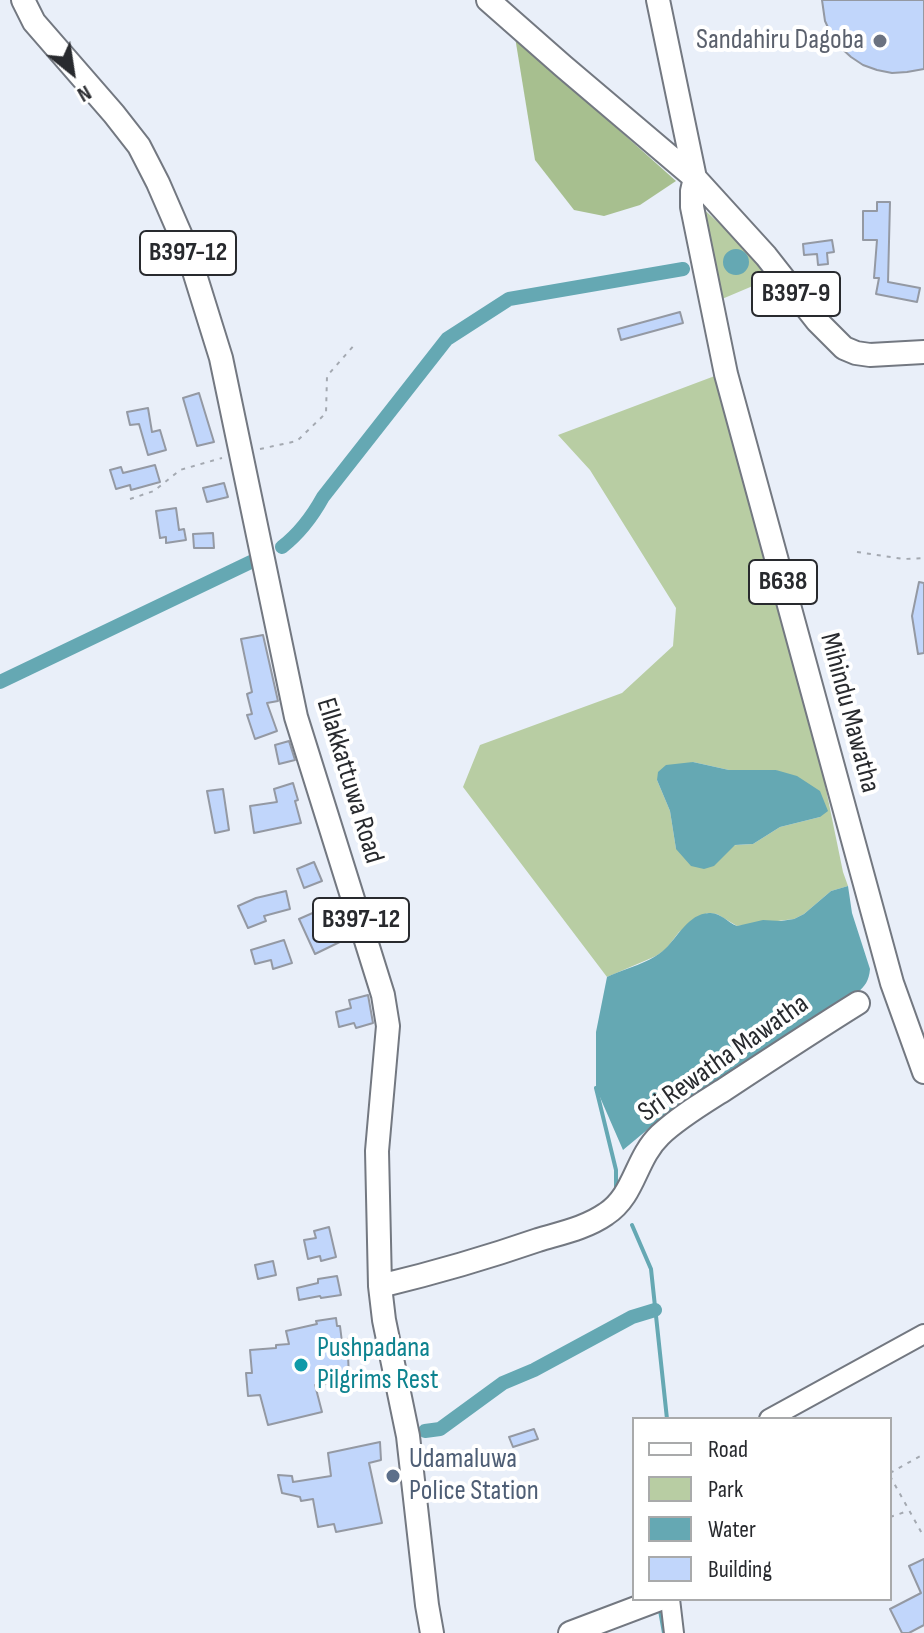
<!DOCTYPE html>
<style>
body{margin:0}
#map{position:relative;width:924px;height:1633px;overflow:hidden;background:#e9eff9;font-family:"Sofia Sans Condensed",sans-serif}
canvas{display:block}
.legend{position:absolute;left:632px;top:1417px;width:260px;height:184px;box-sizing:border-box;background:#fff;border:2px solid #a9aaab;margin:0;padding:10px 14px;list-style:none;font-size:24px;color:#282a2e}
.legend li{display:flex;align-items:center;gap:16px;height:40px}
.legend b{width:40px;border:2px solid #a9aaab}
.north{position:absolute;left:32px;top:32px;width:80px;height:80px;-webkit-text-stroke:6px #fff;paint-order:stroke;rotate:150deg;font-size:22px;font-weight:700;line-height:32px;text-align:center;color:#282a2e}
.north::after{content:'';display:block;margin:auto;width:28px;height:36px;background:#282a2e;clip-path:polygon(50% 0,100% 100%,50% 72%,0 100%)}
</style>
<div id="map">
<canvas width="924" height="1633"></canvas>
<ul class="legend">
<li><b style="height:10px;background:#fff"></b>Road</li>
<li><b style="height:22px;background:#b8cda3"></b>Park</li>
<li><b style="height:22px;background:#65a8b3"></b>Water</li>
<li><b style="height:22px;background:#c1d6fb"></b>Building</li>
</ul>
<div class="north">N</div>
</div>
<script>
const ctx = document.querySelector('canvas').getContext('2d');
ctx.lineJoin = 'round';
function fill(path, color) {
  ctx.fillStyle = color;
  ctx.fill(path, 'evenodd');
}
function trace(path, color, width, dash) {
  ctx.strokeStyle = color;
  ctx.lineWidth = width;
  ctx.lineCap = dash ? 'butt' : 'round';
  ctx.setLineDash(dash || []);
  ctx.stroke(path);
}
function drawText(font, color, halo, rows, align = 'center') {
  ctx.font = font + ' "Sofia Sans Condensed",sans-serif';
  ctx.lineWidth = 8;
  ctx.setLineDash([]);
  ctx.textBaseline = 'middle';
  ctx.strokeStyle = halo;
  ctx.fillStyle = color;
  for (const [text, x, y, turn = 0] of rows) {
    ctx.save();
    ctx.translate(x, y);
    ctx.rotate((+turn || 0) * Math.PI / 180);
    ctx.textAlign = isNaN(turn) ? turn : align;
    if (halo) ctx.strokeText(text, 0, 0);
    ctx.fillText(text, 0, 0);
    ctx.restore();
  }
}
fill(new Path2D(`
 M697,203L722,226L751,248L774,277L722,299Z
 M720,374L821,765L843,872L848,886L831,891L804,914L794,919L737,926L717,914L707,913L679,932L666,949L656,956L607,977L463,787L480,745L622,693L673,646L676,608L590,470L558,435ZM693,762L729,770H776L820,817L780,827L753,844L676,849L670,811L657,780Z`), '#b8cda3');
fill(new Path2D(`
 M515,37L676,181L640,205L604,216L574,210L535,160Z`), '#a7bf8f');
fill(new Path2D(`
 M723 262a13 13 0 1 1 26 0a13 13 0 1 1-26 0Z
 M693,762L729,770H776L797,776L820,791L828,811L820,817L780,827L753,844L735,845L714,866L704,869L691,866L676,849L670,811L657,780L658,772L666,765Z
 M848,886L852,913L870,969C869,981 865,986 857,993L653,1125L623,1150L596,1088V1032L607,977C624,969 652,962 665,949C678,937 688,914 709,913C720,912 727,922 737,926L763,920L781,921L794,919L804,914L831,891Z`), '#65a8b3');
trace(new Path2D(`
 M596,1088L616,1170V1191
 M632,1225L651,1269L667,1419
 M659,1605L664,1633`), '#65a8b3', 4);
trace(new Path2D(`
 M282,547C300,533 312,517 323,497L447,339L509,299L683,269
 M0,682L255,560
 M425,1431L440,1429L503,1383L534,1370L632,1317L655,1310`), '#65a8b3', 14);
const building = new Path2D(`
 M822,0H924V69L907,72L892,73L877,70L863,65L851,57L840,47L831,34L825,21Z
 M877,202H890L888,282L920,288L917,302L876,294L879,278H874L877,240H863V211H877Z
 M832,240L834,252L827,253L828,264L818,265L817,254L804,255L803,244Z
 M680,312L683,323L621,340L618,329Z
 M199,393L214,442L197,446L183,398Z
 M148,408L152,432L160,430L166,450L148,455L139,424L130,425L127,412Z
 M155,465L160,482L131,490L130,485L116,489L110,470L121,467L123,473Z
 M224,483L228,497L207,502L203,488Z
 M176,508L179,530L184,529L186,540L166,543V537L160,538L156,511Z
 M213,533L214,548H194L193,534Z
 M919,582L924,583V653L918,654L912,616Z
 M263,635L278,701L267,703L277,731L255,739L247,715L252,714L247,694L252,692L241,639Z
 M289,741L295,760L279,764L275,745Z
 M293,783L298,800L295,801L301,823L254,833L250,806L277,802L274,789Z
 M223,789L229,830L215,833L207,791Z
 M314,862L322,881L304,888L297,869Z
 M286,891L290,909L264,916L266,921L248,928L238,906L256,898Z
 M324,908L330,921L343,915L350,937L315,954L299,919Z
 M284,940L292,963L273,969L271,960L255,964L251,950Z
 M368,995L373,1023L356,1028L354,1023L339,1027L336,1012L351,1008L349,1000Z
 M329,1227L336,1257L321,1261L320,1256L308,1259L304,1240L316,1238L314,1231Z
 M273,1261L276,1275L258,1279L255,1265Z
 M337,1276L341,1295L321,1298L320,1296L299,1300L297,1288L318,1283V1279Z
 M336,1318L337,1326H340L342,1342L350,1338L357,1341L372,1340L373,1351L357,1353L354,1356H348L349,1376H326V1384L315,1385L322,1412L268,1425L260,1395L248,1396L246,1373H252L250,1350L276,1348V1345L289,1344L286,1331L317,1324L316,1321Z
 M534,1429L538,1439L513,1447L509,1437Z
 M380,1442L381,1460L369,1463L382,1523L336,1532L334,1524L318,1527L313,1499L301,1501L300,1497L282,1493L278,1475L292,1476L293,1482L331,1476L328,1453Z
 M924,1559V1625L909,1633H902L890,1609L921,1593L909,1566Z`);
fill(building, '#c1d6fb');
trace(building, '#9499a3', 2);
const minor = new Path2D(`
 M769,1419L924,1334
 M670,1599L674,1633`);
const major = new Path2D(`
 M23,0L34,22L114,114L139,146L158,183L188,252L221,358L296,717L383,995L388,1026L377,1151L380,1286L384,1320L408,1436L427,1605L432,1633
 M488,0L563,66L695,178L766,256L817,321L844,348L856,353L870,355L924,352
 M658,0L695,178L692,191V207L726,374L892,983L924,1072
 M380,1286C434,1273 486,1258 538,1240C561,1233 586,1228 606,1214C635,1195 635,1159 660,1135C679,1117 703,1103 725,1089C769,1060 813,1031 858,1003
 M570,1633L660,1599`);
trace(minor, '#737881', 22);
trace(major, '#737881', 26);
trace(new Path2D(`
 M260,449L297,441L326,413L327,376L356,343
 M130,499L154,491L180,470L222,458
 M857,552L904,559L924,558
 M890,1473L924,1454
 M890,1476L924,1537
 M890,1517L908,1511`), '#a4a9b1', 2, [4, 6]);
trace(minor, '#fff', 18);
trace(major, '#fff', 22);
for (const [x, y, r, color] of [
 [880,41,8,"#6b7280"],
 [301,1365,8,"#0f9aa8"],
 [393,1476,8,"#5c6f8a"]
]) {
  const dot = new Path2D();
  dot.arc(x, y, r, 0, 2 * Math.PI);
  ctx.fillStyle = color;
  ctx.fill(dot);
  trace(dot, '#fff', 3);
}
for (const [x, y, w] of [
 [188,253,96],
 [796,294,88],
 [783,582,68],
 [361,920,96]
]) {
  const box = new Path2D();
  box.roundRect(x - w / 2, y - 22, w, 44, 6);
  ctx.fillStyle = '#fff';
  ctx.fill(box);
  trace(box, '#282a2e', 2);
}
drawText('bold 26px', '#282a2e', null, [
 ["B397-12",188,253],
 ["B397-9",796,294],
 ["B638",783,582],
 ["B397-12",361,920]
]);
drawText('28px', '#5b616d', '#fff', [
 ["Sandahiru Dagoba",864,41]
], 'right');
drawText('28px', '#282a2e', '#fff', [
 ["Mihindu Mawatha",849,713,75],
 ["Ellakkattuwa Road",349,781,73],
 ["Sri Rewatha Mawatha",724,1059,-35]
]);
drawText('28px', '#0d838f', '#fff', [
 ["Pushpadana",317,1349],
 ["Pilgrims Rest",317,1381]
], 'left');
drawText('28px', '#4e5e75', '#fff', [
 ["Udamaluwa",409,1460],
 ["Police Station",409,1492]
], 'left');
</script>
